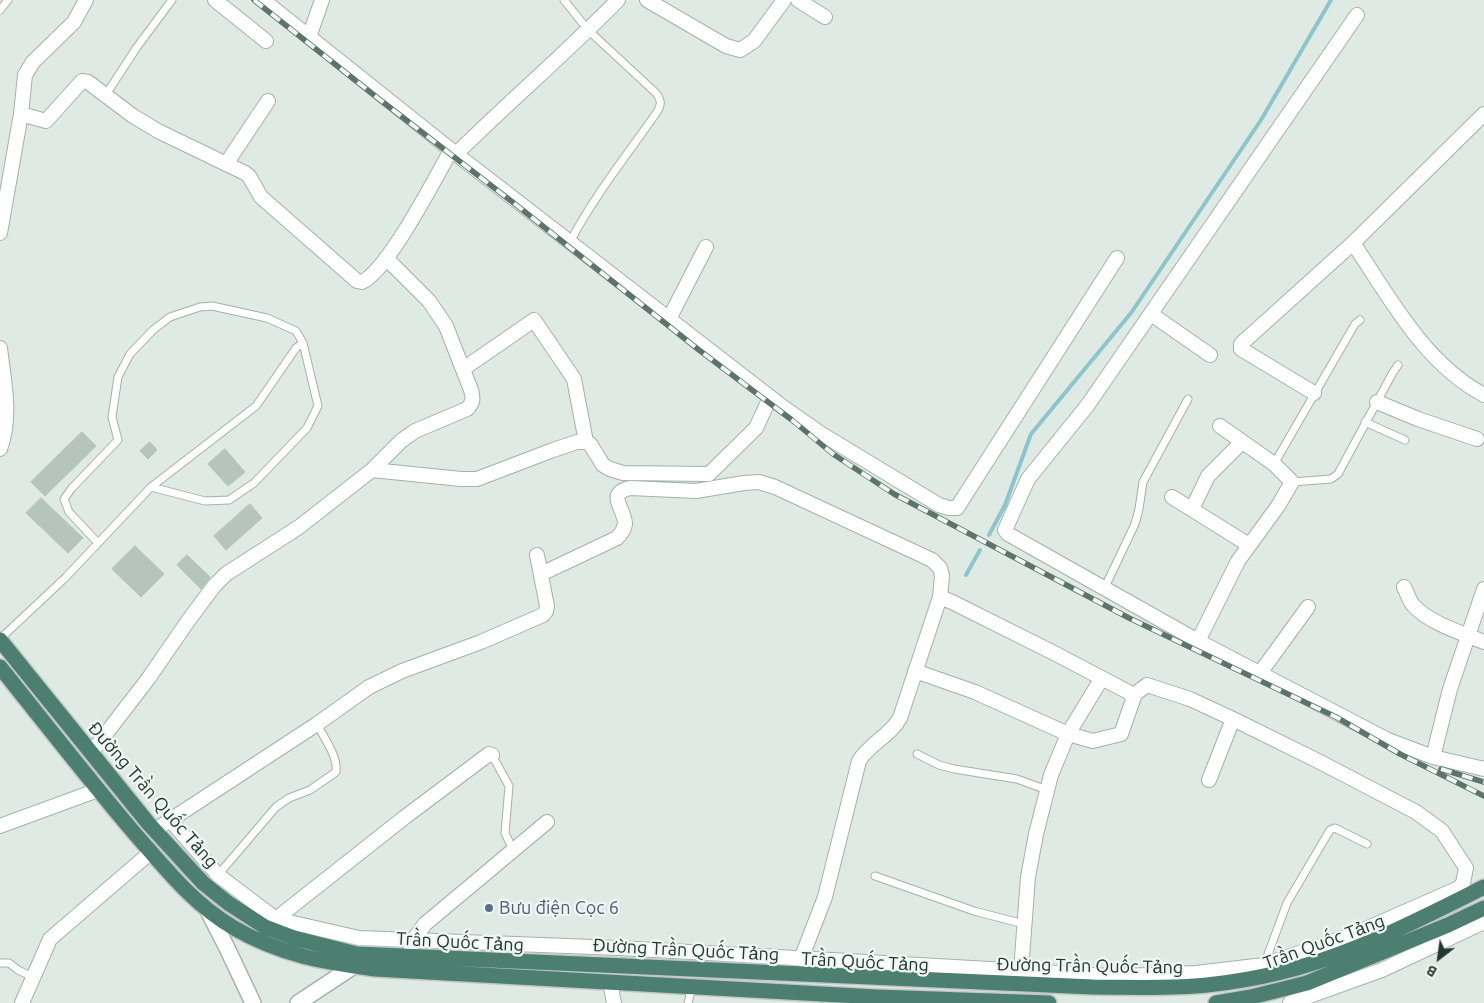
<!DOCTYPE html>
<meta charset="utf-8">
<style>
body{margin:0}
#map{position:relative;width:1484px;height:1003px;overflow:hidden;background:#e0eae4;font-family:Ubuntu,sans-serif}
canvas{display:block}
.north{position:absolute;left:1414px;top:933px;width:50px;height:50px;-webkit-text-stroke:4px #f0f6f3;paint-order:stroke;rotate:210deg;font-size:14px;font-weight:700;line-height:20px;text-align:center;color:#223831}
.north::after{content:'';display:block;margin:auto;width:18px;height:22px;background:#223831;clip-path:polygon(50% 0,100% 100%,50% 72%,0 100%)}
</style>
<div id="map">
<canvas width="1484" height="1003"></canvas>
<div class="north">B</div>
</div>
<script>
const ctx = document.querySelector('canvas').getContext('2d');
ctx.lineJoin = 'round';
function trace(path, color, width, dash) {
  ctx.strokeStyle = color;
  ctx.lineWidth = width;
  ctx.lineCap = dash ? 'butt' : 'round';
  ctx.setLineDash(dash || []);
  ctx.stroke(path);
}
function fill(path, color) {
  ctx.fillStyle = color;
  ctx.fill(path, 'evenodd');
}
function drawText(font, color, halo, rows, align = 'center') {
  ctx.font = font + ' Ubuntu,sans-serif';
  ctx.lineWidth = 4.5;
  ctx.setLineDash([]);
  ctx.textBaseline = 'middle';
  ctx.strokeStyle = halo;
  ctx.fillStyle = color;
  for (const [text, x, y, turn = 0] of rows) {
    ctx.save();
    ctx.translate(x, y);
    ctx.rotate((+turn || 0) * Math.PI / 180);
    ctx.textAlign = isNaN(turn) ? turn : align;
    if (halo) ctx.strokeText(text, 0, 0);
    ctx.fillText(text, 0, 0);
    ctx.restore();
  }
}
trace(new Path2D(`
 M989,535L1005,505L1031,434L1131,313L1261,120L1331,0
 M966,575L980,550`), '#8cc5cb', 4);
const building = new Path2D(`
 M82,432L96,446L45,496L31,482Z
 M150,442L157,450L148,459L140,451Z
 M225,449L245,472L228,486L208,464Z
 M41,498L83,538L68,553L26,513Z
 M250,504L262,518L226,550L214,536Z
 M135,546L164,574L141,597L112,569Z
 M187,555L210,577L201,589L177,565Z`);
fill(building, '#b5c4bd');
trace(building, '#b3c2bb', 1);
const service = new Path2D(`
 M564,0L588,30L656,93C661,100 662,104 657,112C627,155 594,196 570,242
 M0,10L8,0
 M105,96L137,47L172,0
 M1365,422L1405,440
 M1274,464L1355,324L1360,320
 M1292,482L1331,479L1338,474L1392,374L1398,365
 M98,543L69,512L64,499L72,488L118,440L112,417L118,377L130,354L153,330L170,317L200,307L212,306L267,318L296,331L303,343L318,406L307,428L254,483L229,500L205,501L151,487
 M1105,587L1135,524L1139,509L1143,482L1188,399
 M0,639L65,578L151,487L256,406L296,348L303,343
 M917,754L939,765L954,769L1017,779L1047,790
 M492,755L509,786L505,833L513,850
 M218,875L276,807L289,798L310,790L336,772C338,756 324,738 317,724
 M875,876L974,911L1024,924
 M0,963H9L18,970L33,977
 M1264,965L1287,903L1330,830L1335,828L1367,844
 M688,1003L692,987`);
const minor = new Path2D(`
 M215,0L266,41
 M263,0L456,154L783,407L820,433L939,505L949,508H957L962,500L1117,258
 M647,0L726,46L740,50L754,41L784,0
 M798,0L825,17
 M1357,15L1087,406L1028,479L1005,530L1008,534L1198,641L1388,740L1433,757L1484,769
 M309,37L322,0
 M21,114L46,121L82,81L88,82L133,116L158,131L245,173L249,176L261,197L357,281L362,282C388,270 433,182 449,154H456C509,102 566,53 618,0
 M226,164L268,101
 M0,233L21,114L25,75L33,62L74,22L86,0
 M1353,243C1390,298 1424,363 1484,395
 M1151,314L1210,355
 M669,319L706,247
 M0,348C4,382 12,417 0,449
 M463,369L534,320L574,379L586,442
 M1314,393L1241,349V344L1353,243L1484,114
 M1377,402L1418,419L1477,439
 M372,470L461,479H477L553,450L577,442H586L590,444L603,465L610,469L623,473L709,474L756,428L768,402L771,398
 M1172,497L1249,545
 M1192,509L1208,476L1242,442
 M541,574L617,538C621,534 624,530 625,524C625,508 605,494 630,488L696,491L744,483L759,482L775,487L932,560L940,568L942,576L940,597L900,718C891,735 869,744 859,761L825,897L801,959
 M1404,587C1407,593 1409,600 1413,605C1429,623 1462,633 1484,642
 M1198,641L1238,561L1278,506L1292,482L1274,464L1220,426
 M915,671L975,692L1068,734L1093,741L1121,734L1135,694
 M1260,673L1308,607
 M91,753L148,679L188,621L214,586L226,574L299,527L372,470L401,441L415,431L467,409C474,402 473,398 471,390L446,326L429,301L386,258
 M1433,757L1450,689L1484,589
 M1209,780L1233,719
 M170,820L218,875L276,919L359,938L619,948L1043,972L1110,976L1152,975L1196,973L1264,965L1352,935L1459,888L1463,883L1466,868L1442,831L1416,812L1318,761L1233,719L1190,699L1147,685L1135,694H1132L1056,654L952,602L940,597
 M0,826L98,790
 M155,830L317,724L369,687L402,671L481,642L543,615L546,611L547,606L537,555
 M272,922L405,817L489,754L492,755
 M411,946L414,939L425,924L547,822
 M1021,971L1028,877L1036,834L1051,775L1068,734L1102,678
 M610,982L614,1003
 M22,1003L50,939L151,852
 M1290,1003L1382,970L1484,922`);
const tertiary = new Path2D(`
 M207,909L227,948L253,1003
 M298,1003L354,966`);
const trunk = new Path2D(`
 M0,640L148,823L203,883L228,903L265,927L294,938L357,954L1093,987C1131,987 1169,989 1207,985C1255,980 1305,968 1350,950C1396,932 1440,909 1484,887
 M0,667C45,723 89,780 136,835C166,869 194,905 234,928C281,955 323,962 375,969L876,997L1049,1003
 M1216,1003L1251,997L1307,983L1448,925L1484,908`);
trace(service, '#a3b1ab', 9);
trace(minor, '#a3b1ab', 16);
trace(tertiary, '#a3b1ab', 18);
trace(trunk, '#c1c7c5', 18);
trace(service, '#fff', 7);
trace(minor, '#fff', 14);
trace(tertiary, '#fff', 15);
trace(trunk, '#4c7f70', 15);
const rail = new Path2D(`
 M254,0L379,99L515,204L699,350L792,420L833,454L894,494L1129,618L1336,717L1400,754L1484,796
 M1441,769L1484,782`);
trace(rail, '#5c746c', 5.5);
trace(rail, '#f0f6f3', 4, [11]);
for (const [x, y, r, color] of [
 [489,908,5,"#5c6f8a"]
]) {
  const dot = new Path2D();
  dot.arc(x, y, r, 0, 2 * Math.PI);
  ctx.fillStyle = color;
  ctx.fill(dot);
  trace(dot, '#f0f6f3', 2);
}
drawText('18px', '#223831', '#f0f6f3', [
 ["Đường Trần Quốc Tảng",153,795,49],
 ["Trần Quốc Tảng",460,942,3],
 ["Trần Quốc Tảng",1324,942,-20],
 ["Đường Trần Quốc Tảng",686,950,3],
 ["Trần Quốc Tảng",865,962,3],
 ["Đường Trần Quốc Tảng",1090,966,1]
]);
drawText('18px', '#4e5e75', '#f0f6f3', [
 ["Bưu điện Cọc 6",499,908]
], 'left');
</script>
